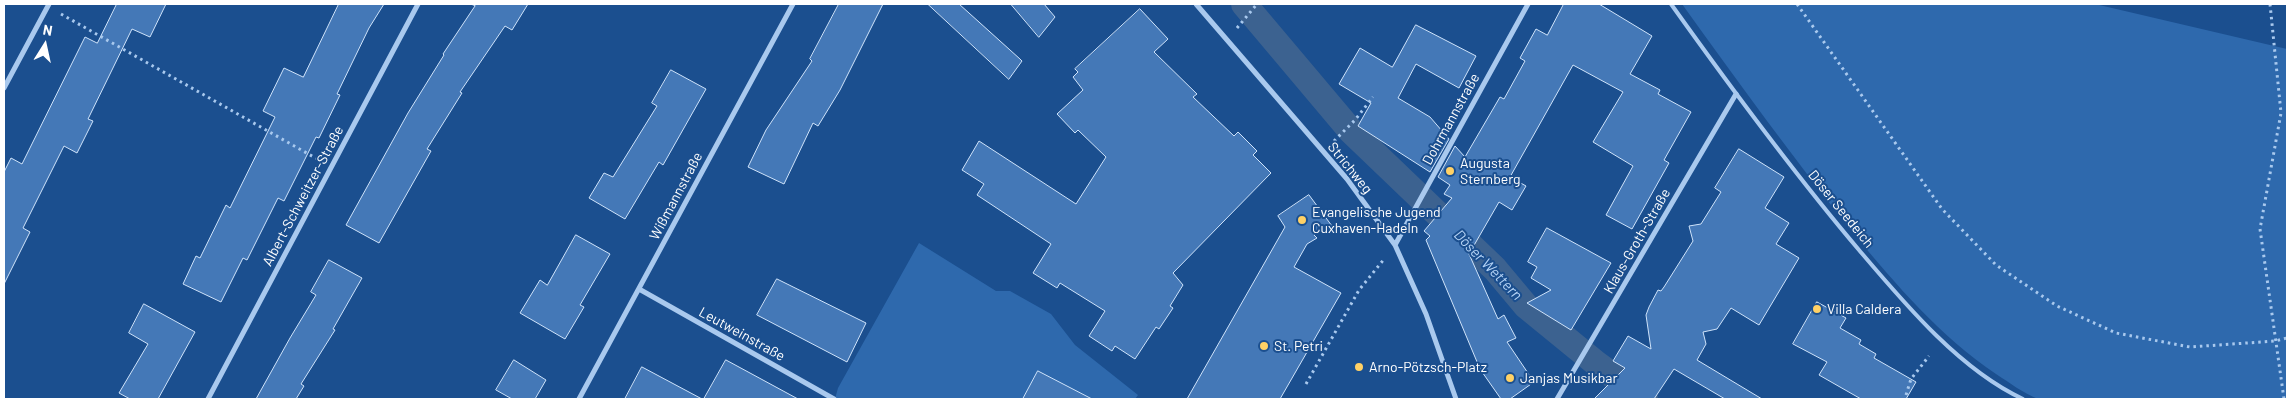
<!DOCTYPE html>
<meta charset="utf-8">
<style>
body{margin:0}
#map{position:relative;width:2291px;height:403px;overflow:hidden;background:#1b4f8f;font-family:Barlow,sans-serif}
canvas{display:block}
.frame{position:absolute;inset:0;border:5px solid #fff;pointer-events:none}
.north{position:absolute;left:20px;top:20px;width:50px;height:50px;-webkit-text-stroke:4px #1b4f8f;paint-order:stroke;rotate:10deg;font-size:14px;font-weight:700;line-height:20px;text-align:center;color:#fff}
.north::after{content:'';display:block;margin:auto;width:18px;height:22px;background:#fff;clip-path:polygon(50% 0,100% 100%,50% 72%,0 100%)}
</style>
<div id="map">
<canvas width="2291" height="403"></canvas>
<div class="frame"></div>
<div class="north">N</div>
</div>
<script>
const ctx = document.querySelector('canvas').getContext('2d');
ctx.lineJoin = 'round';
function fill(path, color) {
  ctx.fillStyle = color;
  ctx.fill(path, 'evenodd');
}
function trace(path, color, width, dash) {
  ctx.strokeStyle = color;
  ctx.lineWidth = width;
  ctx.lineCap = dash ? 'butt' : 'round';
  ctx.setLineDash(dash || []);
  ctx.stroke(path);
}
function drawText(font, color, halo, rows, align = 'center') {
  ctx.font = font + ' Barlow,sans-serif';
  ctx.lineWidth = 4;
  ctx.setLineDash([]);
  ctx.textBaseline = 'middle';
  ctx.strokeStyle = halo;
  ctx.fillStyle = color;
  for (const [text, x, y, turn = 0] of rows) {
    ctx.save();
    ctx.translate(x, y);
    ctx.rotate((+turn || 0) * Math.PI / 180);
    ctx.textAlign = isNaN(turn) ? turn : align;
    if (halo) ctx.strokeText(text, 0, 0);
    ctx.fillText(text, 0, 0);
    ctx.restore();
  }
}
fill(new Path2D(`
 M1682,4H2095L2287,49V399H2038C2023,393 2010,383 1996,374C1940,336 1897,286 1854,234C1794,159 1738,82 1682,4Z
 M919,243L996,291H1010L1051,314L1075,345L1138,395L1135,399H835L838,388Z`), '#2e69ad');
trace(new Path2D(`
 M1244,4L1351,131L1495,269L1526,306L1597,364L1645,399`), '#3c6290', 26);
const building = new Path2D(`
 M117,4H166L150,37L132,29L88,119L93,121L77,153L64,146L23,228L30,232L4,284V172L11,158L22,164L85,37L97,43Z
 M339,4H384L369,28L337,94L340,95L319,138L316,137L284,201L278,198L247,260L243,258L221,302L183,284L196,256L200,258L226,205L230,208L275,117L263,111L284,68L303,77Z
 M471,4H528L512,30L505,26L460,92L462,93L427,149L431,151L379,243L346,225L408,113L444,55L443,54L475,6Z
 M839,4H883L840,90L818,126L813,123L784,184L748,167L766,130L812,61L810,59Z
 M928,4H959L1020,59L1022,61L1009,79Z
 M1011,4H1044L1055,17L1039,37Z
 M1564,4H1599L1652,36L1630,74L1660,90L1658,94L1691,112L1664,160L1669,163L1632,229L1606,215L1633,166L1593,142L1623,92L1573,65L1510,177L1526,186L1512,210L1499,202L1469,254L1498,319L1504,315L1516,338L1507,342L1534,382L1510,399H1501L1480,369L1426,240L1430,236L1424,231L1452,198L1444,194L1450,185L1438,177L1455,146L1465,157L1500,97L1504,99L1525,61L1520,58L1536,29L1547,35Z
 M1140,9L1168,39L1154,52L1197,94L1193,97L1234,136L1238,132L1257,151L1253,155L1271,173L1173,273L1183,285L1170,306L1173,308L1159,329L1156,327L1135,359L1115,346L1112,351L1089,336L1105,311L1060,283L1057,288L1033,273L1051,244L977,195L984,184L962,170L979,141L1076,204L1106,157L1078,130L1075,133L1057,114L1083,90L1073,77L1078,72L1075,69Z
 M1416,25L1476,56L1459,88L1416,64L1398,98L1430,117L1449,139L1430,172L1358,126L1371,103L1339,84L1360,48L1392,67Z
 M671,70L706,89L663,165L659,162L625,219L589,198L604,173L613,177L657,106L652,103Z
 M1739,149L1784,177L1765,208L1789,223L1776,244L1799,258L1759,325L1731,308L1717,329L1703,332L1706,344L1697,360L1762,399H1725L1674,369L1654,399H1594L1625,368L1613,361L1628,336L1651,349L1646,315L1649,307L1658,290L1661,291L1664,287L1693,241L1689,226L1701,224L1721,192L1715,188Z
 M1309,195L1332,226L1314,235L1317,238L1307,244L1294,267L1341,293L1280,399H1187L1285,227L1278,216Z
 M1547,228L1611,263L1571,330L1527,303L1551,290L1531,278L1537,267L1528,262Z
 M576,235L610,254L580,305L584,307L565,339L520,313L540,280L547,285Z
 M329,260L362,278L333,329L335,330L301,384L304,386L296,399H256L290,338L316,295L311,292Z
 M777,279L866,323L847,362L757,315Z
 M1817,302L1846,318L1840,328L1861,340L1859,344L1876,354L1874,358L1916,382L1906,399H1861L1819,375L1827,362L1793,344Z
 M144,304L195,332L158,399H130L119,393L148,344L129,333Z
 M514,360L546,380L535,399H512L496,390Z
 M726,360L798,399H704Z
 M642,367L702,399H625Z
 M1038,371L1092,399H1023Z`);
fill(building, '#4478b7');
trace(building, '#cfe3fa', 1);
trace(new Path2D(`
 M1797,4L1942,209L1996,265L2057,306L2116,333L2190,347L2275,341L2287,338
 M2270,4L2281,113L2260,229L2284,399
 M61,14L319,160
 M1237,28L1257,4
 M1334,141L1355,120L1373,97
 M1306,384L1359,290L1385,258
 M1906,395L1911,379L1929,356`), '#a9c9ee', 3, [2.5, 4]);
trace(new Path2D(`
 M1671,4C1731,88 1792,171 1859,250C1904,303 1960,370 2023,399`), '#a9c9ee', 4);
trace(new Path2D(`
 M1196,4L1347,179L1395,245L1426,314L1456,399
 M4,88L49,4
 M1395,245L1528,4
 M639,289L834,399
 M208,399L418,4
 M579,399L793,4
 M1557,399L1736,94`), '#a9c9ee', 5);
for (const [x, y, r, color] of [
 [1450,171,5,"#ffd166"],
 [1302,220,5,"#ffd166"],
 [1817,309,5,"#ffd166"],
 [1264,346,5,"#ffd166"],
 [1359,367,5,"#ffd166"],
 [1510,378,5,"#ffd166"]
]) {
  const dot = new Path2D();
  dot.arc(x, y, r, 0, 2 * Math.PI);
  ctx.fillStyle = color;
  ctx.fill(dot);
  trace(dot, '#1b4f8f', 2);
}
drawText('14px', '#fff', '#1b4f8f', [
 ["Dohrmannstraße",1451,119,-61],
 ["Strichweg",1350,168,51],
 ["Albert-Schweitzer-Straße",303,196,-62],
 ["Wißmannstraße",676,196,-62],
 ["Döser Seedeich",1841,209,51],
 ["Klaus-Groth-Straße",1637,241,-60],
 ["Leutweinstraße",742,334,29]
]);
drawText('14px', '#fff', '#1b4f8f', [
 ["Augusta",1460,163],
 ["Sternberg",1460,179],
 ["Evangelische Jugend",1312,212],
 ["Cuxhaven-Hadeln",1312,228],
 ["Villa Caldera",1827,309],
 ["St. Petri",1274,346],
 ["Arno-Pötzsch-Platz",1369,367],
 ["Janjas Musikbar",1520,378]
], 'left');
drawText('italic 15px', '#b5d3f5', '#1b4f8f', [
 ["Döser Wettern",1488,265,46]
]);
</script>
